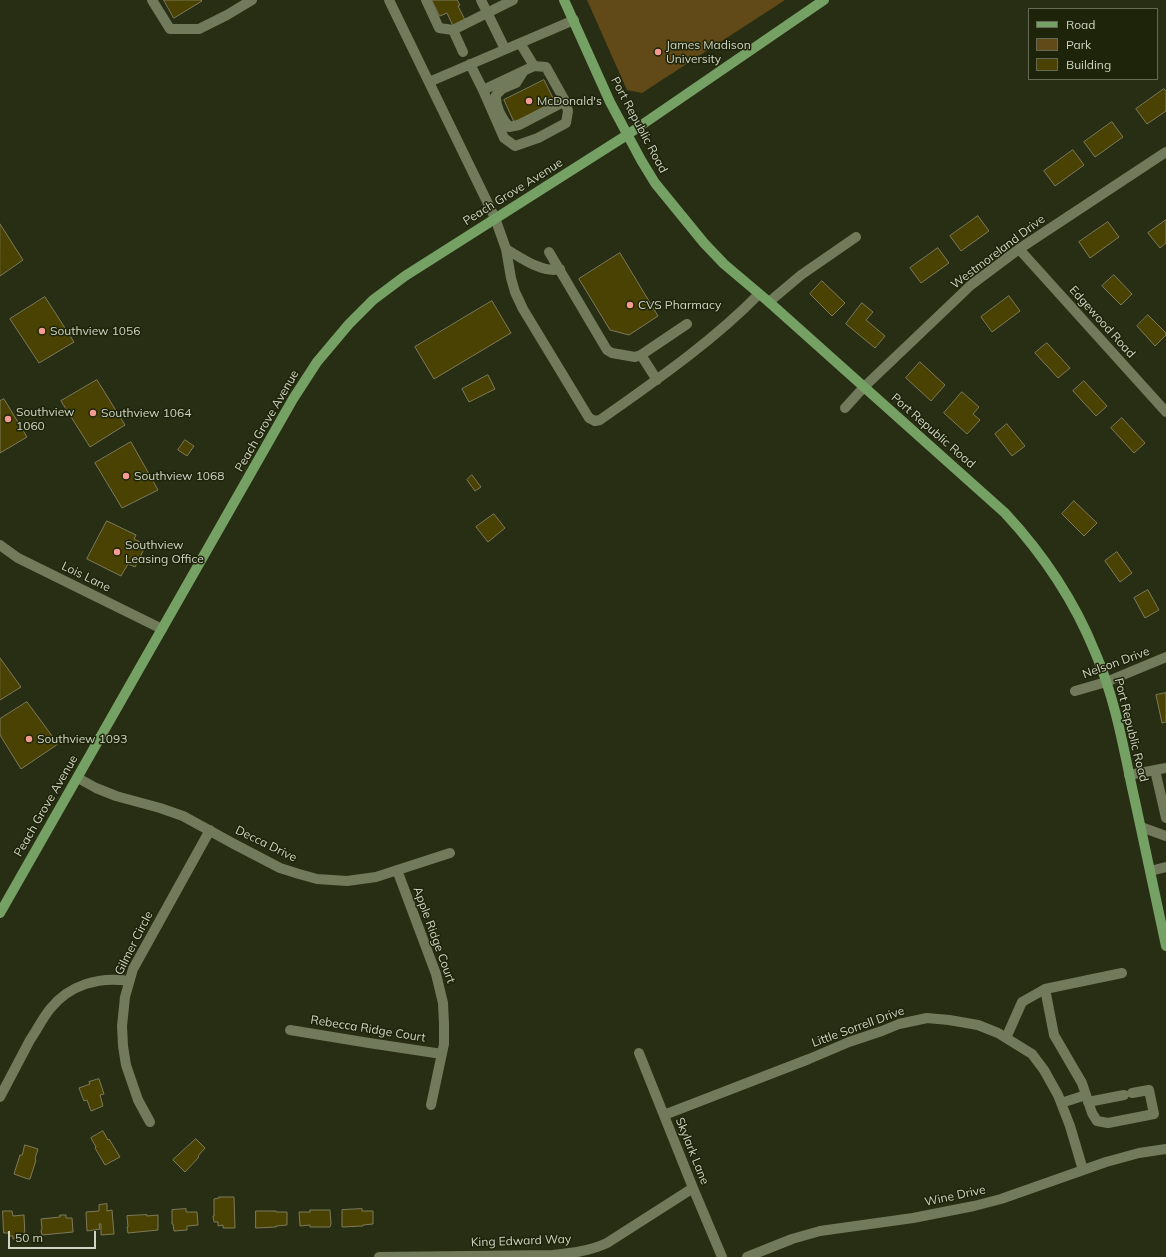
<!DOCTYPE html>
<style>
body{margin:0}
#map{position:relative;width:1166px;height:1257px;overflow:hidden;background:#272e13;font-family:Mulish,sans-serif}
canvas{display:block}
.legend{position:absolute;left:1028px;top:8px;width:130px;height:72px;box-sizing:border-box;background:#1e2409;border:1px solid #656a54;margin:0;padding:5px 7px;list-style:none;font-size:12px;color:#cfd4c4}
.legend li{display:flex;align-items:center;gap:8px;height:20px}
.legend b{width:20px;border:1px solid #656a54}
.scale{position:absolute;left:8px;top:1231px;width:88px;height:18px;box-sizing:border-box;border:2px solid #cfd4c4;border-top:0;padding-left:5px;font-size:12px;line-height:14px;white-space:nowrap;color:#cfd4c4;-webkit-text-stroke:3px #1e2409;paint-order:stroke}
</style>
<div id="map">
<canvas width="1166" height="1257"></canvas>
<ul class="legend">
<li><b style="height:5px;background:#76a164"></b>Road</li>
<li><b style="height:11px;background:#614a17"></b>Park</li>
<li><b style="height:11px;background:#494203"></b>Building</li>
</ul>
<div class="scale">50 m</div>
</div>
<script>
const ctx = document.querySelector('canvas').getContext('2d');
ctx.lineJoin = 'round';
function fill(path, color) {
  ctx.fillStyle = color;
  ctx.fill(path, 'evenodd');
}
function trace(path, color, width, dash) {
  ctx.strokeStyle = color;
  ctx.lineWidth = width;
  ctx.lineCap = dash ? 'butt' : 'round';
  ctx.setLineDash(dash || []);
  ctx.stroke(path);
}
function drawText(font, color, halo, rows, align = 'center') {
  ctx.font = font + ' Mulish,sans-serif';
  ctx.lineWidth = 3;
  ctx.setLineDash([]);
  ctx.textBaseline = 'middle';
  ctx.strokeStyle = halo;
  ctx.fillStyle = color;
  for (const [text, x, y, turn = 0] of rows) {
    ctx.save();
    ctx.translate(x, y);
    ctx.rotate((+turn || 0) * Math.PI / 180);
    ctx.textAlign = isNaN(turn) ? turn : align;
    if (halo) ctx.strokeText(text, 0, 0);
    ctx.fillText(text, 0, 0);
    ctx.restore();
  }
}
fill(new Path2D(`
 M587,0H785L642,93L627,90Z`), '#614a17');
const building = new Path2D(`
 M164,0H201L202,1L174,18Z
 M432,0H457L460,5L458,6L465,20L453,26L447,13L440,16Z
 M544,80L555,102L514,122L504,100Z
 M1164,89L1166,91V111L1147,124L1136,109Z
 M1112,122L1123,137L1095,157L1084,142Z
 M1073,150L1084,165L1055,186L1044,171Z
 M978,216L989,231L961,251L950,236Z
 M1166,220V243L1160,248L1148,233Z
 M1108,222L1119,237L1090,258L1079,242Z
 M0,224L23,260L0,276Z
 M938,248L949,263L921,283L910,268Z
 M620,253L658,316L629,335L610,330L579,279Z
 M1114,275L1132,294L1121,305L1102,286Z
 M822,281L845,303L832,316L810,294Z
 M1009,296L1020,311L992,332L981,317Z
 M45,297L74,342L39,363L10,319Z
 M492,301L511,333L434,379L415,347Z
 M862,303L873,312L866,320L885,336L875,348L846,324Z
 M1148,315L1166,333V335L1155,346L1137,326Z
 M1047,343L1070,368L1058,378L1035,353Z
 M920,362L945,385L931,401L906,378Z
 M488,375L495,389L469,402L462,389Z
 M97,380L125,425L90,447L61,401Z
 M1084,381L1107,406L1096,416L1073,391Z
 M962,392L979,407L973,414L980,420L967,434L944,413Z
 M4,399L27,437L0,453V401Z
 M1122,418L1145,443L1134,453L1111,428Z
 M1007,424L1025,446L1012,456L995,434Z
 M185,440L194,446L187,456L178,450Z
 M131,442L158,490L122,508L95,463Z
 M472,475L481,487L475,491L467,480Z
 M1074,501L1097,523L1084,536L1062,514Z
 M494,514L505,528L488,542L476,527Z
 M107,521L136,535L134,539L146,545L135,567L128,564L121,576L87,559Z
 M1117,552L1132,573L1120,582L1105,561Z
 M1148,590L1159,610L1145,618L1134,598Z
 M0,658L21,687L0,700Z
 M1166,693V722L1162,723L1156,695Z
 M27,702L58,744L21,769L0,735V719Z
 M99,1079L104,1094L100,1095L103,1106L91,1111L87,1100L84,1101L79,1088L90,1084L89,1082Z
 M103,1131L108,1140L109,1139L120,1157L105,1165L95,1148L96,1147L91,1138Z
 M196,1139L205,1148L198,1156L199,1157L185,1172L173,1160Z
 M25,1145L38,1149L35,1159L36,1160L30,1179H28L14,1174L20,1155H22Z
 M219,1197H234L235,1228H223V1225L218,1226V1222H214L213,1216H214V1199L219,1198Z
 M107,1204V1211L112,1210L114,1234L101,1235V1224H99L100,1229L87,1231L86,1212L99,1211V1205Z
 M186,1209V1212H197L198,1225L187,1226V1230L174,1231L173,1224H172V1210Z
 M362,1209V1211H373V1224L363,1225V1226L342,1227V1210Z
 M310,1210H330L331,1224L330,1227H310V1225L300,1226L299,1212H310Z
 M3,1211H12L13,1216L24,1215L25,1238L13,1239V1236H9V1233H4Z
 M256,1211H276V1212H287V1225L276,1226V1227L256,1228Z
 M60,1215H66V1218H72L73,1232L42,1235L41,1230L42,1229L41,1219L60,1217Z
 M147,1215V1216L158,1215V1230L128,1233L127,1227H128L127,1216Z`);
fill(building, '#494203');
trace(building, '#7e7a5b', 1);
trace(new Path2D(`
 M152,0L170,29H199L227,15L252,0
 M389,0L495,218L506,249L511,278L515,292L523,309L589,418L595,421L600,420C655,381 712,342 759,294
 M426,0L439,28L453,30L463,52
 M481,0L505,49
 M453,30L513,0
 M520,43L534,66
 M470,64L483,90
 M534,66L546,67L565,101L568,111L566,123L538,138L515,146L504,138L483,90Z
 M523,72L516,83L502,89L496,95C495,107 501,117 509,127L519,125L565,101
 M429,82L574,20
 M506,249C520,257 543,274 560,269
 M1019,249L1166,412
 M549,252L607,350L612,353L635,357L641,355L687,324
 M769,302L801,275L856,237
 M641,355L657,380
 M845,408L864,387L971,285L1019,249L1166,152
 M0,545L18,558L162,629
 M1075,691L1106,682L1166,657
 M1155,770L1166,818
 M1129,775L1166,768
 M78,778L96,788L116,796L160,808L183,816L234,844L280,868L299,874L317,879L347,881L376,877L450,853
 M1141,827L1166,836
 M397,870L436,974L443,1003L444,1024V1044L431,1105
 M1150,871L1166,867
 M1045,989L1054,1035L1082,1083L1092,1113L1097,1121L1108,1123L1154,1114L1149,1090L1132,1093
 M290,1030L369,1043L442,1054
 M1006,1038L1022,1002L1045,989L1122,973
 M639,1053L693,1188L722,1257
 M0,1097C10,1078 20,1059 30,1040C37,1030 42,1019 50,1009C69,985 99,976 129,981
 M1088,1102L1124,1095
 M1061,1103L1086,1095
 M664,1115L809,1059L849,1042L882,1031L899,1024L927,1018L949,1020L978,1025L998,1033L1032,1054L1044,1070L1058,1095L1070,1126L1083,1170
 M150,1122L138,1100L126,1065L123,1046L122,1026L125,997L133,969L210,830
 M379,1257L553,1255C572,1253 590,1251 607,1243L693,1188
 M747,1257L792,1239L820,1231L913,1218L974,1206L1001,1199L1106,1162L1139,1153L1166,1149`), '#727a5c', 10);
trace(new Path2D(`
 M564,0L610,102L641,160L655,183L704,243L724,264L769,302L1005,513C1043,554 1074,600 1095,652C1113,693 1122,739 1131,783C1143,837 1154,891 1166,946
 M0,913L293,399L317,362L349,324L373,300L405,276L627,135L824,0`), '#76a164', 10);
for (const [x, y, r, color] of [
 [658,52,4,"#f59c91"],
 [529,101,4,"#f59c91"],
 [630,305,4,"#f59c91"],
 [42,331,4,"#f59c91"],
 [93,413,4,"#f59c91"],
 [8,419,4,"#f59c91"],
 [126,476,4,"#f59c91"],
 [117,552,4,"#f59c91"],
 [29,739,4,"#f59c91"]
]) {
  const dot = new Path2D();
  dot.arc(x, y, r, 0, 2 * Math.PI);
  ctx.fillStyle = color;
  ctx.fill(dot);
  trace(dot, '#1e2409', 1.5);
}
drawText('12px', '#cfd4c4', '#1e2409', [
 ["James Madison",666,45],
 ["University",666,59],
 ["McDonald's",537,101],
 ["CVS Pharmacy",638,305],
 ["Southview 1056",50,331],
 ["Southview",16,412],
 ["1060",16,426],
 ["Southview 1064",101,413],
 ["Southview 1068",134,476],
 ["Southview",125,545],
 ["Leasing Office",125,559],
 ["Southview 1093",37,739]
], 'left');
drawText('12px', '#cfd4c4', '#1e2409', [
 ["Port Republic Road",639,125,62],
 ["Peach Grove Avenue",513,192,-32],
 ["Westmoreland Drive",998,252,-37],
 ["Edgewood Road",1102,322,48],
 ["Peach Grove Avenue",267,421,-60],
 ["Port Republic Road",933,431,41],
 ["Lois Lane",86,577,26],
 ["Nelson Drive",1116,663,-20],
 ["Port Republic Road",1131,730,76],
 ["Peach Grove Avenue",46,806,-60],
 ["Decca Drive",266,844,26],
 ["Apple Ridge Court",434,935,70],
 ["Gilmer Circle",134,943,-63],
 ["Little Sorrell Drive",858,1027,-20],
 ["Rebecca Ridge Court",368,1029,9],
 ["Skylark Lane",692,1151,68],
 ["Wine Drive",955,1196,-12],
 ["King Edward Way",521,1241,-2]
]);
</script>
